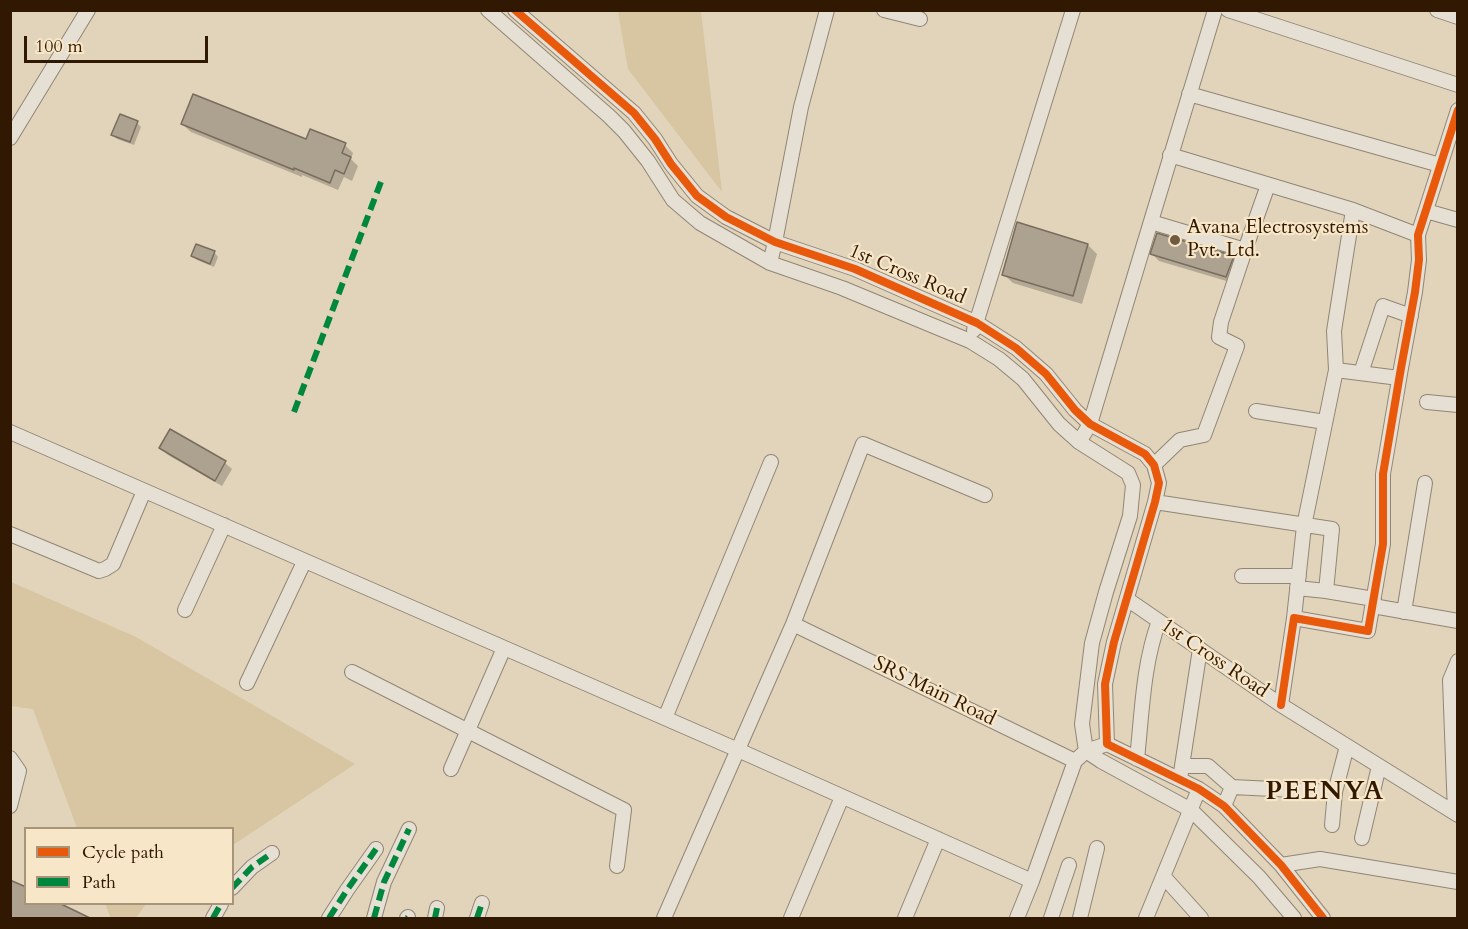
<!DOCTYPE html>
<style>
body{margin:0}
#map{position:relative;width:1468px;height:929px;overflow:hidden;background:#e1d4ba;font-family:Cardo,serif}
canvas{display:block}
.frame{position:absolute;inset:0;border:12px solid #311802;pointer-events:none}
.legend{position:absolute;left:24px;top:827px;width:210px;height:78px;box-sizing:border-box;background:#f7e6c7;border:2px solid #a89478;margin:0;padding:8px 10px;list-style:none;font-size:18px;color:#311802}
.legend li{display:flex;align-items:center;gap:12px;height:30px}
.legend b{width:30px;border:2px solid #a89478}
.scale{position:absolute;left:24px;top:36px;width:184px;height:27px;box-sizing:border-box;border:3px solid #311802;border-top:0;padding-left:8px;font-size:18px;line-height:21px;white-space:nowrap;color:#311802;-webkit-text-stroke:4px #f7e6c7;paint-order:stroke}
</style>
<div id="map">
<canvas width="1468" height="929"></canvas>
<div class="frame"></div>
<ul class="legend">
<li><b style="height:8px;background:#e8590c"></b>Cycle path</li>
<li><b style="height:8px;background:#00873e"></b>Path</li>
</ul>
<div class="scale">100 m</div>
</div>
<script>
const ctx = document.querySelector('canvas').getContext('2d');
ctx.lineJoin = 'round';
function fill(path, color) {
  ctx.fillStyle = color;
  ctx.fill(path, 'evenodd');
}
function trace(path, color, width, dash) {
  ctx.strokeStyle = color;
  ctx.lineWidth = width;
  ctx.lineCap = dash ? 'butt' : 'round';
  ctx.setLineDash(dash || []);
  ctx.stroke(path);
}
function drawText(font, color, halo, rows, align = 'center') {
  ctx.font = font + ' Cardo,serif';
  ctx.lineWidth = 4.5;
  ctx.setLineDash([]);
  ctx.textBaseline = 'middle';
  ctx.strokeStyle = halo;
  ctx.fillStyle = color;
  for (const [text, x, y, turn = 0] of rows) {
    ctx.save();
    ctx.translate(x, y);
    ctx.rotate((+turn || 0) * Math.PI / 180);
    ctx.textAlign = isNaN(turn) ? turn : align;
    if (halo) ctx.strokeText(text, 0, 0);
    ctx.fillText(text, 0, 0);
    ctx.restore();
  }
}
fill(new Path2D(`
 M618,11H701L722,192L628,69Z
 M11,582L136,637L355,764L233,845L232,828H77L33,709L11,706Z
 M105,904H146L136,918H111Z`), '#d8c5a1');
fill(new Path2D(`
 M137,123L141,127L134,145L117,139L113,135Z
 M182,124L307,141L345,145L353,153L351,159L358,166L352,181L344,177L338,190L302,175V177L191,132Z
 M1088,245L1097,254L1082,304L1013,283L1003,274Z
 M214,252L218,257L214,267L197,260L193,256Z
 M1152,254L1233,257L1239,264L1233,283L1159,261Z
 M171,431L225,463L232,469L222,486L168,455L161,448Z
 M10,881L26,904H56L86,918H10Z`), '#0003');
const building = new Path2D(`
 M193,94L306,139L310,129L346,143L342,153L351,157L344,174L335,170L330,183L294,168V170L181,124Z
 M120,114L138,121L130,142L111,135Z
 M1017,222L1088,244L1073,296L1002,275Z
 M1157,233L1234,256L1226,277L1150,254Z
 M196,244L215,251L210,264L191,256Z
 M170,429L226,461L215,481L159,448Z
 M10,880L26,887V903H59L90,918H10Z`);
fill(building, '#ada290');
trace(building, '#786d5d', 1.5);
const minor = new Path2D(`
 M488,10L609,116L624,131L648,161L673,200L700,223L770,263L842,288L970,341L999,359L1023,379L1059,424L1079,442L1128,473L1133,485L1130,516L1106,592L1092,643L1082,724L1086,751L1101,761L1191,810L1259,877L1294,918
 M515,10L634,113L655,139L671,164L697,196L726,217L775,242L855,269L977,323L1016,348L1046,374L1075,410L1090,424L1145,454L1154,465L1159,483L1155,502L1114,642L1105,684L1107,744
 M884,10L920,19
 M1228,10L1458,85
 M1437,10L1458,17
 M1189,94L1440,165
 M10,138L88,10
 M1170,155L1353,210L1418,235
 M1426,211L1458,220
 M1151,222L1245,250L1221,322L1219,337L1237,346L1204,435L1180,440L1154,465
 M1245,250L1268,185
 M770,263L775,242L801,107L827,10
 M974,330L1073,10
 M1336,370L1399,378
 M1361,373L1383,306L1411,316
 M1427,402L1458,405
 M1256,411L1325,422
 M10,432L738,750L1032,881
 M1079,442L1090,424C1132,286 1172,148 1215,10
 M1155,502L1332,529L1326,591L1297,588
 M10,534L99,571L105,569L113,564L144,491
 M1242,576H1299
 M1326,591L1374,599
 M1127,599L1281,705L1458,815
 M1373,606L1458,621
 M185,610L224,525
 M1404,612L1425,483
 M1294,618L1304,526L1336,370L1334,331L1353,210
 M793,624L1075,761
 M352,672L624,810L617,866
 M247,683L304,562
 M1281,705L1294,618L1368,631L1383,544V474L1401,368L1415,292L1419,260L1418,235L1458,110
 M665,718L771,462
 M10,758L19,771L10,806
 M1137,759C1142,713 1143,664 1159,621
 M1182,766H1208L1232,787
 M451,769L504,648
 M1180,779L1200,649
 M1224,806L1232,787L1335,792L1347,746
 M1455,813L1450,680L1458,661
 M1332,825L1335,792
 M1362,838L1379,766
 M1281,865L1320,859L1458,882
 M1164,877L1201,918
 M232,888L252,867L272,853
 M213,918L221,904
 M329,918L347,890L376,849
 M374,918L384,882L409,829
 M407,918L408,917
 M435,918L437,908
 M477,918L482,903
 M664,918L793,624L863,444L985,495
 M791,918L842,797
 M905,918L938,839
 M1017,918L1032,881L1075,761L1086,751L1107,744L1199,789L1224,806L1281,865L1323,918
 M1051,918L1069,865
 M1080,918L1097,848
 M1146,918L1199,789`);
trace(minor, '#918675', 16);
trace(minor, '#e6dfd3', 14);
trace(new Path2D(`
 M294,412L382,179
 M232,888L252,867L272,853
 M213,918L221,904
 M329,918L347,890L376,849
 M374,918L384,882L409,829
 M407,918L408,917
 M435,918L437,908
 M477,918L482,903`), '#00873e', 6, [12, 6]);
trace(new Path2D(`
 M515,10L634,113L655,139L671,164L697,196L726,217L775,242L855,269L977,323L1016,348L1046,374L1075,410L1090,424L1145,454L1154,465L1159,483L1155,502L1114,642L1105,684L1107,744L1199,789L1224,806L1281,865L1323,918
 M1281,705L1294,618L1368,631L1383,544V474L1401,368L1415,292L1419,260L1418,235L1458,110`), '#e8590c', 8);
for (const [x, y, r, color] of [
 [1175,240,6,"#6f5a42"]
]) {
  const dot = new Path2D();
  dot.arc(x, y, r, 0, 2 * Math.PI);
  ctx.fillStyle = color;
  ctx.fill(dot);
  trace(dot, '#f7e6c7', 2);
}
drawText('20px', '#311802', '#f7e6c7', [
 ["Avana Electrosystems",1187,228],
 ["Pvt. Ltd.",1187,251]
], 'left');
drawText('20px', '#311802', '#f7e6c7', [
 ["1st Cross Road",907,275,23],
 ["1st Cross Road",1214,659,34],
 ["SRS Main Road",934,692,26]
]);
ctx.letterSpacing = '1.5px';
drawText('bold 26px', '#311802', '#f7e6c7', [
 ["PEENYA",1325,793]
]);
ctx.letterSpacing = '0px';
</script>
